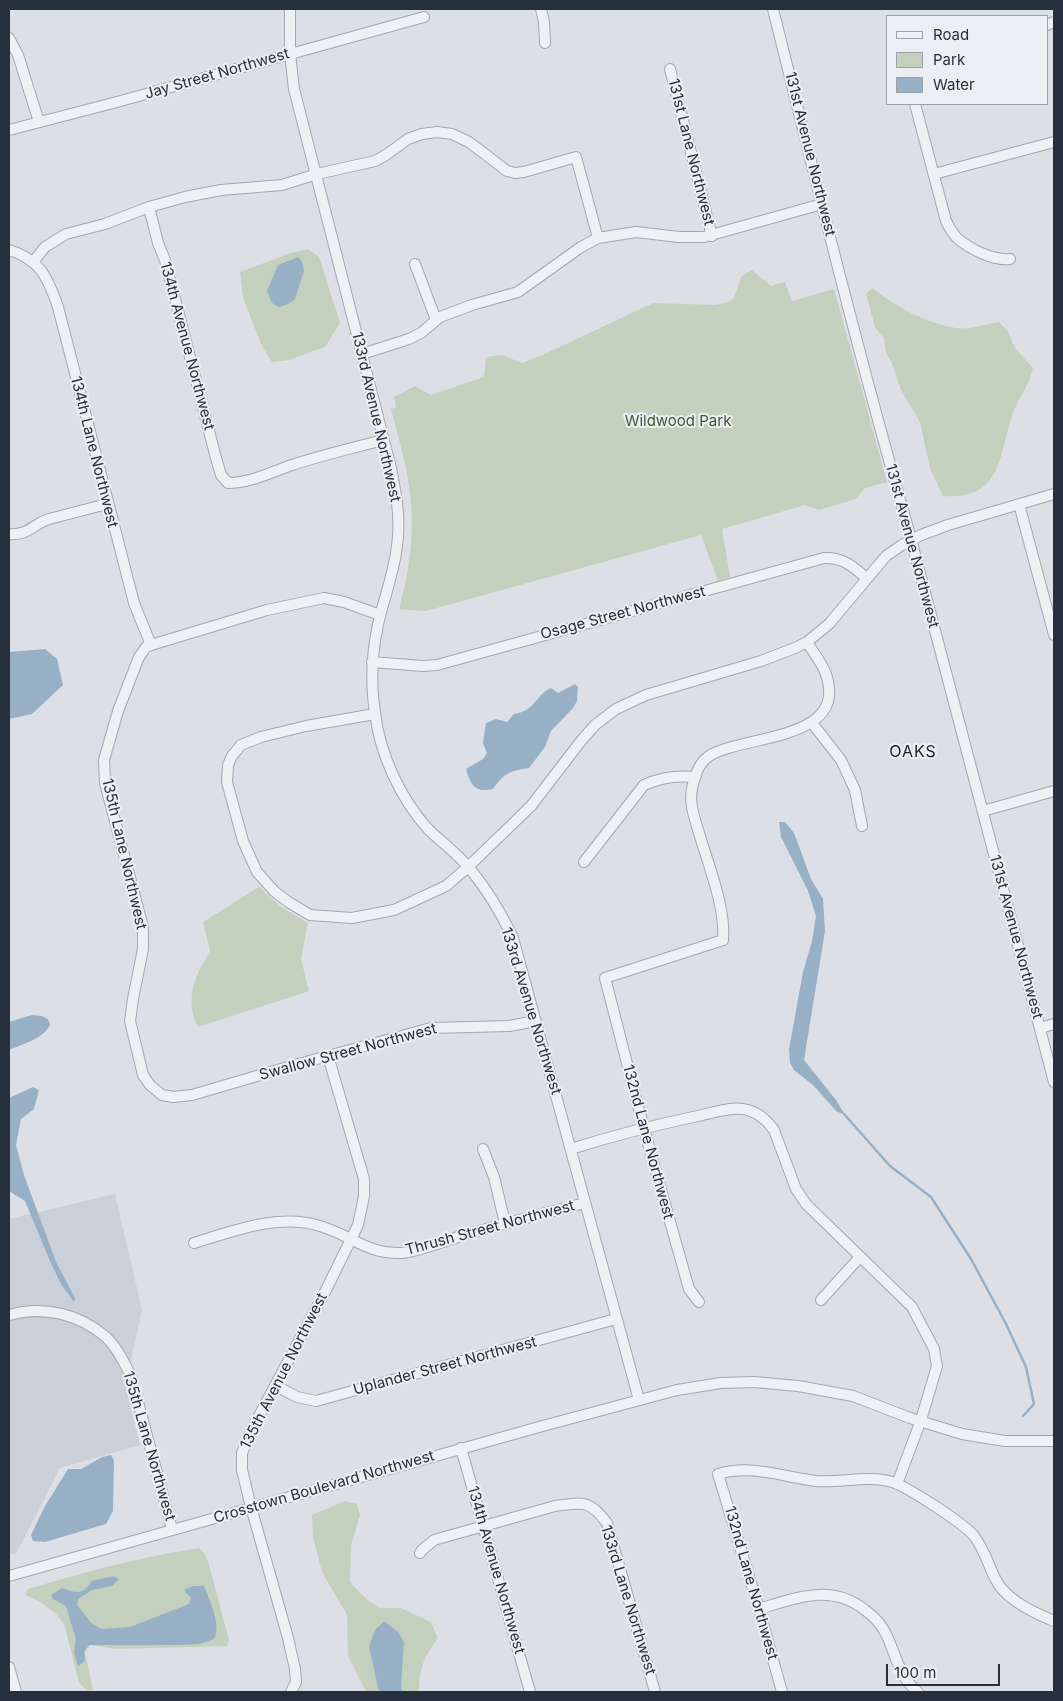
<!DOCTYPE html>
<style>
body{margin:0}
#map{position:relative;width:1063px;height:1701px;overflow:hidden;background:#dce0e6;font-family:Inter,sans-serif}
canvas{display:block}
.frame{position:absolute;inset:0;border:10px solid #262f3c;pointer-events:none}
.legend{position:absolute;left:886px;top:15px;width:162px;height:90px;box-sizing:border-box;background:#ebeff4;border:1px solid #9ca2aa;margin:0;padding:6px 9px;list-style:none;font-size:15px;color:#262f3c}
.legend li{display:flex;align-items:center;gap:10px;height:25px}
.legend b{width:25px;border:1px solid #9ca2aa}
.scale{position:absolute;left:886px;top:1664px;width:114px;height:22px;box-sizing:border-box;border:2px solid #262f3c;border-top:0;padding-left:6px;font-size:15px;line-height:18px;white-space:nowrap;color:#262f3c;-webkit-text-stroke:4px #ebeff4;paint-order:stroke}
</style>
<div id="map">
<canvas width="1063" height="1701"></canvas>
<div class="frame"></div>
<ul class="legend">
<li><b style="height:6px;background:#eef1f4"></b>Road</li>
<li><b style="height:14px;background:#c2d0bd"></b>Park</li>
<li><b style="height:14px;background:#97b0c6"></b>Water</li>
</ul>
<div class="scale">100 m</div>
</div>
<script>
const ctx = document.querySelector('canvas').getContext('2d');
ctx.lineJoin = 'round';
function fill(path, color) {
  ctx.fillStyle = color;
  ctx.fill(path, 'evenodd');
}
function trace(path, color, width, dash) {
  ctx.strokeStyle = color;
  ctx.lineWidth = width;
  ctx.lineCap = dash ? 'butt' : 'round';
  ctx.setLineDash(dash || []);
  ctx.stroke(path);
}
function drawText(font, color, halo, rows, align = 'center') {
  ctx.font = font + ' Inter,sans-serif';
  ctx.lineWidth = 4;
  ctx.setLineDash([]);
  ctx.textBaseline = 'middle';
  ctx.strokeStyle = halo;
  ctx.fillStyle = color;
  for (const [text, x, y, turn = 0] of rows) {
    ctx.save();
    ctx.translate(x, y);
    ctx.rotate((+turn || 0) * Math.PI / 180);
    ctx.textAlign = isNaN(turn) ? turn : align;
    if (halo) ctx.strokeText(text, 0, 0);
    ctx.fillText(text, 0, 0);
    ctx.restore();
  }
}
fill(new Path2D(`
 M115,1194L142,1310L131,1360L124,1381L140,1445L60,1468L16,1554H9V1219Z`), '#cacfd8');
fill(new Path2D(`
 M308,249L319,257L340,323L325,347L289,360L272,362L262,346L243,298L240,272L291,253Z
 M752,270L771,286L785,282L792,301L834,289L887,482L865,488L856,499L819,510L805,505L722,529L730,577L718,581L701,535L426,611L399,609C411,566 416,524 408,480C404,456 397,432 391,409L396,407L394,397L415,386L431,395L484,377L486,357L502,355L522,363L547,353L653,303L717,305L730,301L734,298L741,277Z
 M872,288C896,307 926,323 956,328C968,330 987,324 999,322L1008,332L1015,348L1033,368C1030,384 1019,397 1013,413C998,456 1003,500 943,496L930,468L920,422L900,388L893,366L886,353L884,339L875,327L866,294Z
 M259,887L281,907L308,923L301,959L309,991L198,1027C184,998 195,976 210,951L203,922Z
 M345,1501L357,1504L360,1515L351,1546L350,1582L368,1601L381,1608H401L431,1622L438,1638C424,1657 419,1669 419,1692H366L348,1656L347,1615L322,1572L313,1537L312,1515Z
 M199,1548L205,1554L208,1561L229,1640L227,1646L116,1649L90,1645L85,1652L93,1690L87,1691L79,1682L64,1624L56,1614L42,1603L26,1595L28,1589C84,1572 141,1557 199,1548Z`), '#c2d0bd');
fill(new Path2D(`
 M298,257L302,261L304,271L295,299L288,304L279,307L272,303L267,291L278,265Z
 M45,649L57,659L63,685L32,714L9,719V652Z
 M575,684L578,687L577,701L573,708L551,731L545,747L529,768C510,771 504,773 493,789C475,793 471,786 466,769L483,759L487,753L483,743L486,723L496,719L507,722L514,714C536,711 535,695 551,688L558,693Z
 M779,822H785L794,833L811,879L823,899L825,931L804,1060L836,1100L845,1115L836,1111L814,1086L794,1070L790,1063L789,1049L803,972L812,941L816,916L808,891L781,837Z
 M32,1015L42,1016L48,1019L50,1025C43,1039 23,1044 9,1050V1022Z
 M33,1087L39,1090L34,1109L21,1119L16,1145L24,1175L56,1262L75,1298L74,1302L61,1284L50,1261L25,1201L9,1191V1098Z
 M111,1455L114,1460L113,1511L106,1524L45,1542L33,1541L31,1535L45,1506L68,1469H81L102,1457Z
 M113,1576L119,1579L112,1586L92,1590L78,1599L77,1605L92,1624L102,1629L130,1627L189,1604L191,1598L184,1590L194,1586H204C209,1599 222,1626 214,1639L200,1644L177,1645H89L84,1652L85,1661L78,1666L74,1653L76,1639L66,1606L53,1599L51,1595L62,1588C76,1593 82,1596 92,1581Z
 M384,1621L398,1632L404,1642L401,1686L403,1692H379L369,1646L375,1630Z`), '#97b0c6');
trace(new Path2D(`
 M844,1114L890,1166L931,1197L971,1259L1006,1324L1026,1367L1034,1404L1023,1416`), '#97b0c6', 2.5);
const minor = new Path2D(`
 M290,9V53L294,89L390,464C396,491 401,519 397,546C394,571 386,593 380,616C372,648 370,680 375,713C380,754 400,798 428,829C441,842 457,853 469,868C487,889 501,913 513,938L639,1400
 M541,9L544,22L545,43
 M773,9C816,182 859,356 908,528L1054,1082
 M1047,25L1054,22
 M9,38L18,55L39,122
 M670,69L712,236
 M915,104L946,221C949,227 952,233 957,238C970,249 993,261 1010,259
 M9,130L117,102L424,17
 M934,174L1054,142
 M149,207L158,243L165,260L216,458L221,475L228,483C251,483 271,472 292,465C322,455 353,448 383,440
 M9,250C40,259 48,278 58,307L134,603L151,645
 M33,262L45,247L66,234L105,224L149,207L185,197L221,190L282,185L317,174L375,161L386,155L408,139L422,134L437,132L452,134L469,142L507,171L515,173L524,172L576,157L598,238
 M415,264L436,320
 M362,354L409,339L421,333L440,317L472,305L518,292L581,247L598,238L636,232L679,237H704L822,204
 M1019,504L1054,635
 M9,534C28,536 33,524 49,519C68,514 88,509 107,504
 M380,615L344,602L324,598L267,610L151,645L146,647L139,657L118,711L104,760L105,783L143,927V949L133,999L130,1021L143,1075L150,1085L162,1095L173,1097L192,1095L291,1066L431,1028L509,1026L536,1021
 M372,662L423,666L437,665L824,558C842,557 853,566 866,578
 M375,714L306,726L261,737L241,745L232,756L228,765L227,782L243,841L257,872L275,892L290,903L310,915L352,918L394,910L446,886L468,867L531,806L581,741L595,725L616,709L646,695L761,661L795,648L807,642L829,624L886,556L902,545L921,535L948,525L1054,494
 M812,723L841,760L855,790L862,826
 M983,811L1054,791
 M584,862L644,785C661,777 676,775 695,777
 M1040,1028L1054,1024
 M483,1149L494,1177L505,1223
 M571,1149C612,1136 655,1125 698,1116C712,1113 728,1107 743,1109C757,1111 766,1119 774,1130L796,1189L806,1204L912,1307L934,1349L937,1366L921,1420L897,1484
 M194,1243C233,1231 279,1213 320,1226C351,1235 366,1254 402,1253C417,1252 448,1240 464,1235C504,1224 545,1213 585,1203
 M821,1300L859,1258
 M699,1302L689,1289L644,1129L605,978L723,940C726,908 708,864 699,833C693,813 687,798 695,778C697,770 702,761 709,756C744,734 849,742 826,674C822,663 813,652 807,642
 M9,1315C43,1305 79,1314 106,1337C117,1348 124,1362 131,1376L172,1529
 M276,1386L297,1397L316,1401L616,1319
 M461,1448L530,1692
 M420,1553L422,1550L434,1540L555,1506C583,1502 590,1500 607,1523L655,1692
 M9,1576L539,1427L677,1390L721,1383L754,1382L798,1386L853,1396L910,1418L962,1434L1005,1441H1054
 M759,1609C796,1598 831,1583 865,1610C875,1617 882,1625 887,1636C896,1656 900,1678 918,1692
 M9,1667L16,1692
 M291,1692L296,1682L295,1669L288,1638L251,1507L242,1470V1453L252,1429L326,1290L358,1225L364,1196V1179L328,1056
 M782,1692L759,1609L718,1474C752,1464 783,1477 816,1481C841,1483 867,1475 892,1482C906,1486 965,1524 974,1536C985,1550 988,1565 996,1580C1006,1600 1034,1613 1054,1621`);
trace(minor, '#a2a7b0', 12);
trace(minor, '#eef1f4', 10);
drawText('15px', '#262f3c', '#ebeff4', [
 ["Jay Street Northwest",217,74,-16],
 ["131st Lane Northwest",691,152,76],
 ["131st Avenue Northwest",810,154,76],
 ["134th Avenue Northwest",187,346,75],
 ["133rd Avenue Northwest",376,417,77],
 ["134th Lane Northwest",94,452,76],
 ["131st Avenue Northwest",912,546,75],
 ["Osage Street Northwest",623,613,-15],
 ["135th Lane Northwest",124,854,77],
 ["131st Avenue Northwest",1016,937,75],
 ["133rd Avenue Northwest",531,1011,73],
 ["Swallow Street Northwest",348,1052,-15],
 ["132nd Lane Northwest",648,1142,75],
 ["Thrush Street Northwest",490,1228,-15],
 ["Uplander Street Northwest",445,1366,-15],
 ["135th Avenue Northwest",284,1371,-63],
 ["135th Lane Northwest",149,1446,74],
 ["Crosstown Boulevard Northwest",324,1487,-16],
 ["134th Avenue Northwest",496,1570,74],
 ["132nd Lane Northwest",751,1583,74],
 ["133rd Lane Northwest",628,1600,73]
]);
drawText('15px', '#3c5733', '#ebeff4', [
 ["Wildwood Park",678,421]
]);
ctx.letterSpacing = '1px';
drawText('16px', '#18202c', '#ebeff4', [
 ["OAKS",913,752]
]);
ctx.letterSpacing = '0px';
</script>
